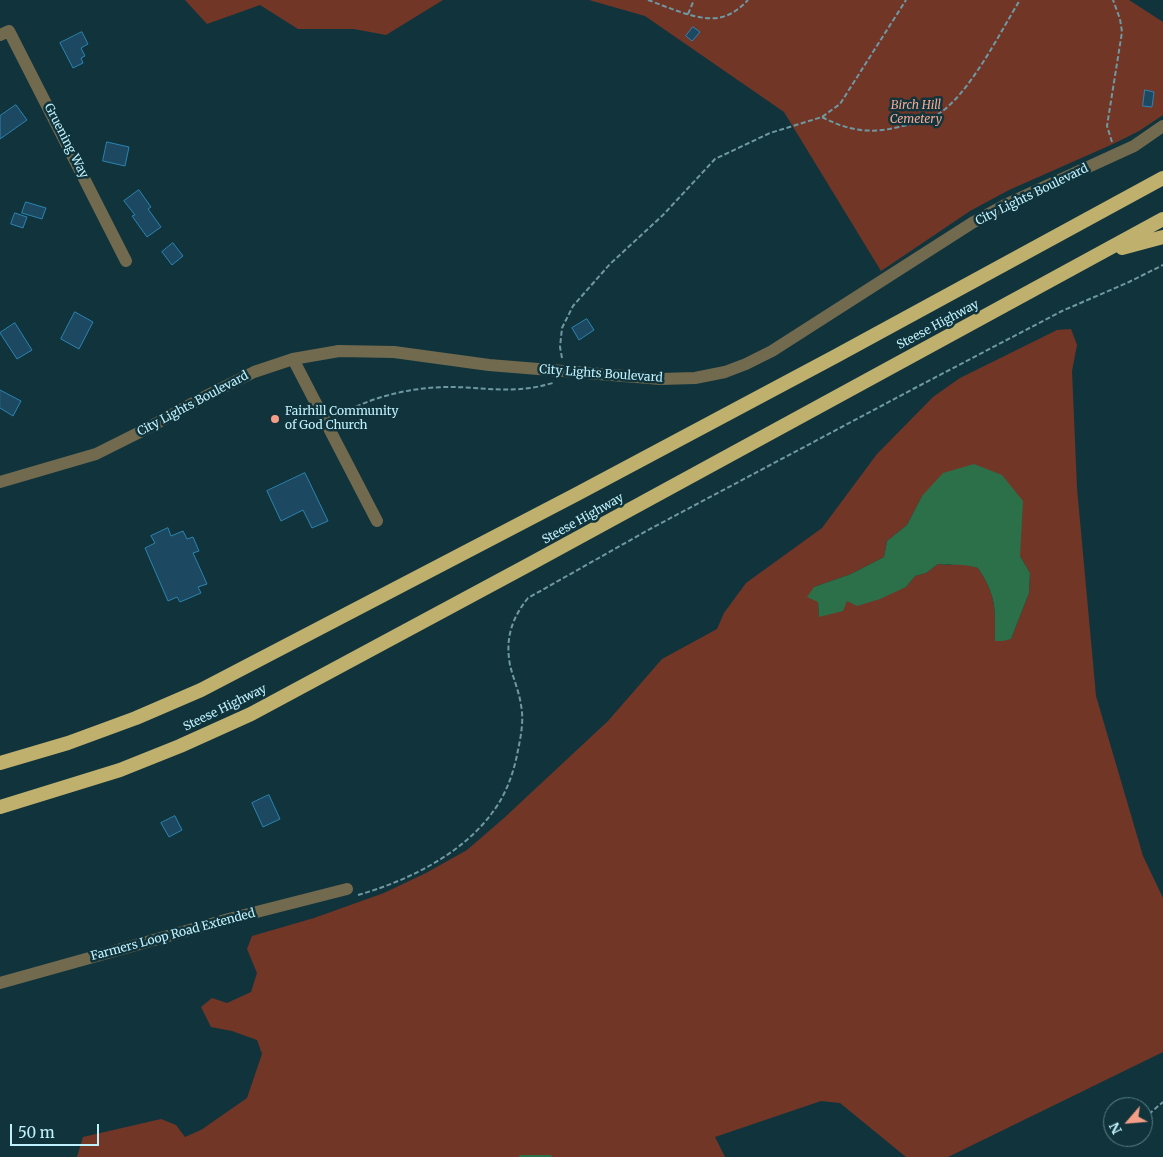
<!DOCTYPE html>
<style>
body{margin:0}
#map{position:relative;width:1163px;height:1157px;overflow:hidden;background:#11343c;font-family:Merriweather,serif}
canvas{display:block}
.north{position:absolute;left:1103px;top:1097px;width:50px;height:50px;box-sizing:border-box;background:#11343c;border:1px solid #578089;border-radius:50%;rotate:243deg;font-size:14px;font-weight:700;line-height:20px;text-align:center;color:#bff1fd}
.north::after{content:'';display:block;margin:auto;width:18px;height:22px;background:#f49e88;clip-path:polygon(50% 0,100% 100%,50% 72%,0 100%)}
.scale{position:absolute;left:10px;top:1124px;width:89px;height:22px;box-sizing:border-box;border:2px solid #bff1fd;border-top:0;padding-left:6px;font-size:15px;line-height:18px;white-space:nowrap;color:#bff1fd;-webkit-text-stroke:4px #11343c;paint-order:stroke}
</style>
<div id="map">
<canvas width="1163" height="1157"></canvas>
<div class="north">N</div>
<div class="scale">50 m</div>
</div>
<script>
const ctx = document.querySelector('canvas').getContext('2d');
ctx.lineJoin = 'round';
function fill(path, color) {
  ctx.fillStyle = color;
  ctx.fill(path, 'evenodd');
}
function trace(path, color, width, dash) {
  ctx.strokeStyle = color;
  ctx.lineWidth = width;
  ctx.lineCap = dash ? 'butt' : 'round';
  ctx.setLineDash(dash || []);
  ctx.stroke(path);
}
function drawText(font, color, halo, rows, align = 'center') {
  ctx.font = font + ' Merriweather,serif';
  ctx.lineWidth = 5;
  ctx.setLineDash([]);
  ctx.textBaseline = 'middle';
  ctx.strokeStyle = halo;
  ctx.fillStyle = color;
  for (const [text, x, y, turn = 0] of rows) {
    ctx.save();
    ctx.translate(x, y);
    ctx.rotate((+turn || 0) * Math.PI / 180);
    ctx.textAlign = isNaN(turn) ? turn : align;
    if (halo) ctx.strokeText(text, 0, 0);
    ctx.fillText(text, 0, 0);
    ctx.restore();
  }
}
fill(new Path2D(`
 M185,0H443L386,35L354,29H298L260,5L207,24Z
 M589,0H1129L1163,22V115L1139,131L1113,144L1009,190L970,211L881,271L784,112L645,16Z
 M1071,329L1077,345L1072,371L1077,488L1096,696L1143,856L1163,898V1052L948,1157H906L840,1103L821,1101L715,1137L725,1157H77L83,1137L161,1119L176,1125L185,1137L201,1130L247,1098L262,1054L257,1040L232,1031L211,1027L201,1007L212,998L227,1003L251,992L257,973L247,949L252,936L314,918L384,893L426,873L467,850L504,818L608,721L662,659L717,629L724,613L746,583L822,528L877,454L933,397L960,378L1057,330ZM922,496L1020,532V556L1030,573L1029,593L1011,639L995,641C995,608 997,597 978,568L963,563L949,565L938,564L926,573L915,576L906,587L847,601L819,616L818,602L814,587L851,574L884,557L887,541L907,525Z`), '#723627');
fill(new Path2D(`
 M974,464L1002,475L1023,501L1020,556L1030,573L1029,593L1011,639L1003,641H995C995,608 997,597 978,568C962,563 954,566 938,564L926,573L915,576L906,587L880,599L857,606L847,601L843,611L819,617L818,602L807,597L814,587L851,574L884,557L887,541L907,525L922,496L943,473Z`), '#2c7049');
trace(new Path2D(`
 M521,1157H550`), '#2c7049', 4);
const building = new Path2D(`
 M693,27L700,32L692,41L686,36Z
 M82,32L88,44L81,48L85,56L81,58L83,63L73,68L60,43Z
 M1145,90L1154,92L1152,107L1143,106Z
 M16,105L27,120L0,139V116Z
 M107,142L129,147L125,166L103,161Z
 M139,190L151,207L148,209L161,227L147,237L132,216L135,215L124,201Z
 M26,202L46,208L42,219L22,213Z
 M15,213L27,217L23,228L11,224Z
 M173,243L183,256L172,265L162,252Z
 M75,312L93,322L79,349L61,339Z
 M587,319L594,330L579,340L572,328Z
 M15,323L32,350L17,359L0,333Z
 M0,390L21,401L13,416L0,408Z
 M305,473L328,521L312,528L303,510L281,521L267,491Z
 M168,528L171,536L183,531L187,539L193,537L199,551L193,553L207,584L198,587L201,593L180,602L177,597L168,601L145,548L155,543L151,536Z
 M269,795L280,819L263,827L252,803Z
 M175,816L182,830L169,837L161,823Z`);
fill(building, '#1c4961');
trace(building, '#2c84b1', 1);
trace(new Path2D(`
 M648,0C668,7 701,23 722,17C733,14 740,8 748,0
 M688,14L694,0
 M822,117C849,131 870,134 899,127C911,124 924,122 935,116C968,98 1000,32 1020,0
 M1112,142L1107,126L1122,32L1120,19L1113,0
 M562,358L560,347L562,328L573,306L610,264L663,215L715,159L770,133L822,117L840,104L906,0
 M336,417C369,397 411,387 450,387C476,387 504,392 530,388C538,387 545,385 553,383
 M358,895C407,881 461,855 492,813C506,795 514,772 518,750C521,736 524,720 521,705C519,691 513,678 510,665C505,638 512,618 528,598L650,529L915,388L1062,311L1129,282L1163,265
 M1143,1119L1163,1102`), '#6e99a3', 2, [5, 2.5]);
trace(new Path2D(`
 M0,35L9,31L126,261
 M293,359L377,521
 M0,983L229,919L347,889`), '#716a4e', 12);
trace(new Path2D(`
 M0,482L96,454L148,428L204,397L254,372L293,359L339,351L394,352L489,365L661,379L695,378L725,372L746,364L772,351L972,223L1005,205L1134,146L1163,126`), '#716a4e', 12);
trace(new Path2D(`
 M1122,248L1163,237
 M0,763L68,743L136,718L201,690L577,494L836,356L1163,178
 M0,807L120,770L180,746L251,714L530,564L1163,219`), '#c0b06e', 14);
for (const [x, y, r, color] of [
 [275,419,5,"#f49e88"]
]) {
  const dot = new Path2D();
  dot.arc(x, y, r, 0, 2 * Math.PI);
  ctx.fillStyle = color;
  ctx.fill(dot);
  trace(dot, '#11343c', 2);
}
drawText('italic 12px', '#f7a893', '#11343c', [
 ["Birch Hill",916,106],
 ["Cemetery",916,120]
]);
drawText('12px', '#bff1fd', '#11343c', [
 ["Gruening Way",66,141,63],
 ["City Lights Boulevard",1032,195,-26],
 ["Steese Highway",938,325,-28],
 ["City Lights Boulevard",601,374,4],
 ["City Lights Boulevard",193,404,-28],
 ["Steese Highway",583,519,-29],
 ["Steese Highway",225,708,-26],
 ["Farmers Loop Road Extended",173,935,-15]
]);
drawText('12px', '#bff1fd', '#11343c', [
 ["Fairhill Community",285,412],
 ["of God Church",285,426]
], 'left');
</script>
